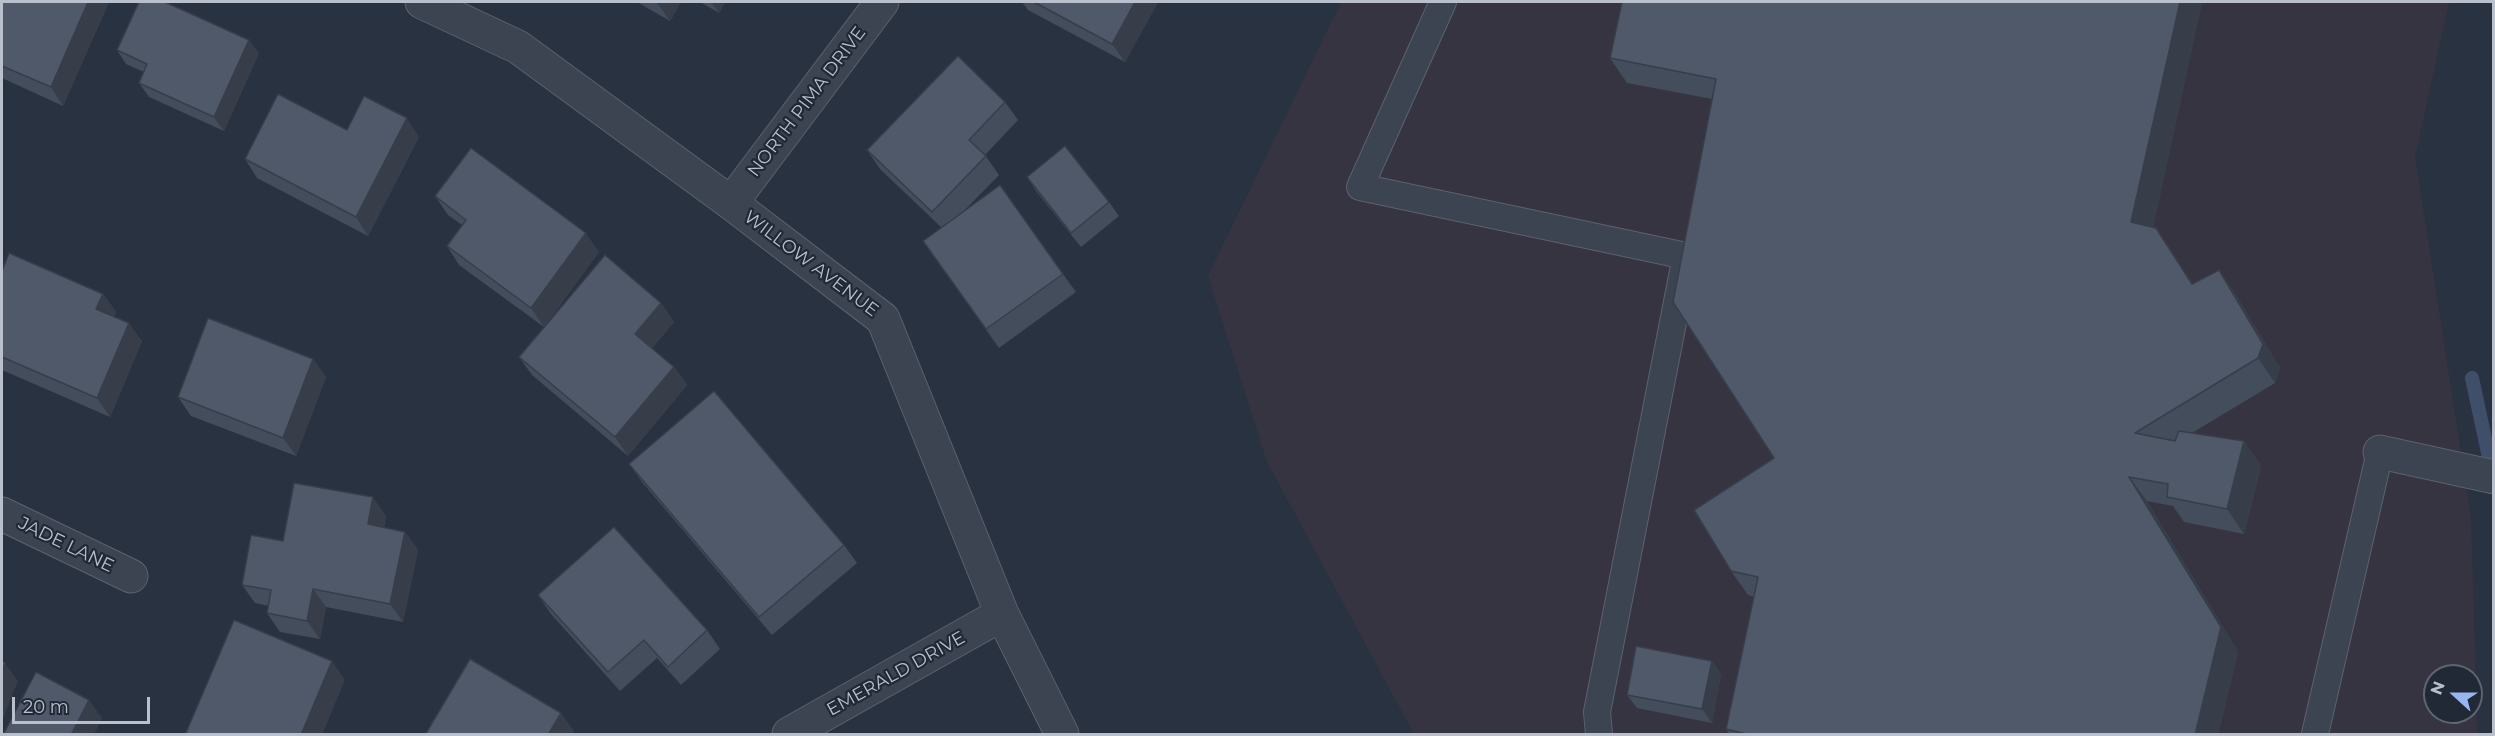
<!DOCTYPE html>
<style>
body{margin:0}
#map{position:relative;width:2495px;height:736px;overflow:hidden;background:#293241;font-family:Montserrat,sans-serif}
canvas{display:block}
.frame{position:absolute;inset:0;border:3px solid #bac0cb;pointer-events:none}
.north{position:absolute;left:2423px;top:664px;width:60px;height:60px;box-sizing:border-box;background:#212936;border:2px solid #5e6572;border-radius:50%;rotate:291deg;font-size:16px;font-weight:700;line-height:24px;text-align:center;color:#bac0cb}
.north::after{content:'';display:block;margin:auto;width:21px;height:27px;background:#98b7f1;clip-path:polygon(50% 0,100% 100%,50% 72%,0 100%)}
.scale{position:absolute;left:12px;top:697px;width:138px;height:27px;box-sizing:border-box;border:3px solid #bac0cb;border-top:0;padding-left:8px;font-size:18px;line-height:21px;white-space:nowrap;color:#bac0cb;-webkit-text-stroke:4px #212936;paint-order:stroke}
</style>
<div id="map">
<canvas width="2495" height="736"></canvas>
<div class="frame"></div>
<div class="north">N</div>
<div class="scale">20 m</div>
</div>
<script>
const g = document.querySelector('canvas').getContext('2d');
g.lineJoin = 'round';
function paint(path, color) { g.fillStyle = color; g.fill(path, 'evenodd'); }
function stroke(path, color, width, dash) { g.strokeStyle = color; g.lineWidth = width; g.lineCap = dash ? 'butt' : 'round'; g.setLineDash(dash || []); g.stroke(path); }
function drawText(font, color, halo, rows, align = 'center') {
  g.font = font + ' Montserrat,sans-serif'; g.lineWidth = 4.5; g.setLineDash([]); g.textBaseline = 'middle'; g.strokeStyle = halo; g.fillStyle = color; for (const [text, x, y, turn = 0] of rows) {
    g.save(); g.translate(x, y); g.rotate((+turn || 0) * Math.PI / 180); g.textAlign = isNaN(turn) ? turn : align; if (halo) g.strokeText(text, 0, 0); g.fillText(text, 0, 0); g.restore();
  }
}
paint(new Path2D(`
 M 1341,2 L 2449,2 L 2415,157 L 2471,517 L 2477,734 L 1414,734 L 1267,462 L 1208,276 ZM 2435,676 L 2471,676 L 2471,712 L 2435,712 Z`), '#373442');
stroke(new Path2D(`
 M 2472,378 L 2493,476`), '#404f69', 14);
const lane = new Path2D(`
 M 1443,2 L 1360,187 L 1686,256 L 1597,712 L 1599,734
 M 2315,734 L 2380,452`);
const street = new Path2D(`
 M 422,2 L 518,47 L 731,203 L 883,319 L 1002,614 L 1062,734
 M 731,203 L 882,2
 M 2380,452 L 2494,477
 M 2,514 L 131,576
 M 789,734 L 1002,614`);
stroke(lane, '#5b626e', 28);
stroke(street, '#5b626e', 35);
stroke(lane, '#3d4451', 26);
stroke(street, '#3d4451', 33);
paint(new Path2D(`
 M 2,2 L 109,2 L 63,106 L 2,78 Z
 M 637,2 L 681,2 L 670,21 Z
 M 700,2 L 725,2 L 719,13 Z
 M 1022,2 L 1158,2 L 1125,62 L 1028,10 Z
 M 1622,2 L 2202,2 L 2153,227 L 2156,228 L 2193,284 L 2219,270 L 2236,295 L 2280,368 L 2275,383 L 2192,433 L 2244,441 L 2261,466 L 2244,534 L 2184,522 L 2173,506 L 2147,501 L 2238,652 L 2218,735 L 1730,735 L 1726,729 L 1754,597 L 1748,595 L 1731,571 L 1774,458 L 1712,99 L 1627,83 L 1610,58 Z
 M 117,50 L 259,53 L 224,131 L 149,97 L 139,83 L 144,72 L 126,64 Z
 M 1005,102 L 1018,120 L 985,155 L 999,175 L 962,213 L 1063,274 L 1076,292 L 999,348 L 923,241 L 942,228 L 880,169 L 867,150 Z
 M 347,130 L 419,137 L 368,236 L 257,178 L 245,159 Z
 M 1027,177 L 1109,202 L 1119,216 L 1081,247 L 1036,191 Z
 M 435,196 L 599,252 L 544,327 L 459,265 L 447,246 L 462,225 L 448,215 Z
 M 2,271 L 103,294 L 116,312 L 114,316 L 142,341 L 110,417 L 2,370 Z
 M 661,303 L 674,322 L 652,348 L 674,367 L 687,385 L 628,456 L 532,375 L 519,357 Z
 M 313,359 L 326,377 L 296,456 L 191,416 L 178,397 Z
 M 629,464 L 844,545 L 857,563 L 772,635 L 642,482 Z
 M 386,516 L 384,528 L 405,532 L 418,550 L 403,622 L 326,607 L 320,639 L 280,632 L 267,613 L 269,606 L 255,603 L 242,585 L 283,541 Z
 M 538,595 L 707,630 L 720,649 L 681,685 L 657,658 L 620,691 L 551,614 Z
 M 1712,661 L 1721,674 L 1712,723 L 1637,708 L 1627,695 Z`), '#444d5b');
paint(new Path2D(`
 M 88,2 L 109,2 L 63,106 L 51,87 Z
 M 658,2 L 681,2 L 670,21 L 657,3 Z
 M 711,2 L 725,2 L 719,13 Z
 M 1135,2 L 1158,2 L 1125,62 L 1112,44 Z
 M 2180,2 L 2202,2 L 2149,247 L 2131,222 Z
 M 249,40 L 259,53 L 224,131 L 214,117 Z
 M 407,118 L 419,137 L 368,236 L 356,217 Z
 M 2156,228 L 2173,252 L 2209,309 L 2192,284 Z
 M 586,233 L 599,252 L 544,327 L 531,308 Z
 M 2219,270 L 2236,295 L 2280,368 L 2275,383 L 2258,358 Z
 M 103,294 L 116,312 L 109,327 L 96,309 Z
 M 661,303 L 674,322 L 648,352 L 635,334 Z
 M 129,323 L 142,341 L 110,417 L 97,398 Z
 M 313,359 L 326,377 L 296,456 L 283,438 Z
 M 674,367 L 687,385 L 628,456 L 615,437 Z
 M 2244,441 L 2261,466 L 2244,534 L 2227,509 Z
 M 2129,477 L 2147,501 L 2238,652 L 2218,735 L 2195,735 Z
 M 373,497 L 386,516 L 380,543 L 368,524 Z
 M 405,532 L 418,550 L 403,622 L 390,604 Z
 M 313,589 L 326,607 L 320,639 L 307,621 Z
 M 332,661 L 345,680 L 322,735 L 301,735 Z
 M 1712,661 L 1721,674 L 1712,723 L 1702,709 Z
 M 5,663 L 18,681 L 2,721 L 2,672 Z
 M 89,700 L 102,718 L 94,735 L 71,735 Z
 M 561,713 L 574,731 L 572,735 L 548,735 Z`), '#373e4a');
const building = new Path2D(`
 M 2,2 L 88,2 L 51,87 L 2,66 Z
 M 139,2 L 165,2 L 249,40 L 214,117 L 139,83 L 147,64 L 117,50 Z
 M 1034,2 L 1135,2 L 1112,44 Z
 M 1622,2 L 2180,2 L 2131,222 L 2156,228 L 2192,284 L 2219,270 L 2263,344 L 2258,358 L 2135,433 L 2175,441 L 2179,431 L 2244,441 L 2227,509 L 2167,497 L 2168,484 L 2129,477 L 2221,627 L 2195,735 L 1750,735 L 1726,729 L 1758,577 L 1731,571 L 1694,510 L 1774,458 L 1673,302 L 1716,79 L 1610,58 Z
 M 958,56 L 1005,102 L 969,140 L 986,156 L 932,212 L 867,150 Z
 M 278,94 L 347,130 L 364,96 L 407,118 L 356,217 L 245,159 Z
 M 1065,146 L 1109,202 L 1071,233 L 1027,177 Z
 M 471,148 L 586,233 L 531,308 L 447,246 L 466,220 L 435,196 Z
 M 1000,185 L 1063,274 L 986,329 L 923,241 Z
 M 9,253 L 103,294 L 96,309 L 129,323 L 97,398 L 2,357 L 2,271 Z
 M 605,255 L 661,303 L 635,334 L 674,367 L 615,437 L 519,357 Z
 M 208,318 L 313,359 L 283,438 L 178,397 Z
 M 714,391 L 844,545 L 759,617 L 629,464 Z
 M 294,483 L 373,497 L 368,524 L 405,532 L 390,604 L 313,589 L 307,621 L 267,613 L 271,590 L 242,585 L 251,535 L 283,541 Z
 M 614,527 L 707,630 L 668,667 L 644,640 L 608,672 L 538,595 Z
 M 234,620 L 332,661 L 301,735 L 185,735 Z
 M 1636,646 L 1712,661 L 1702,709 L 1627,695 Z
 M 470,659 L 561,713 L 548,735 L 425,735 Z
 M 2,661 L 5,663 L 2,672 Z
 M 36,672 L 89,700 L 71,735 L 3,735 Z`);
paint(building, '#4f596a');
stroke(building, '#373e4a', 1.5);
drawText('18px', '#bac0cb', '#212936', [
 ["NORTH PIMA DRIVE",807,102,-53],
 ["WILLOW AVENUE",811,264,37],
 ["JADE LANE",66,545,26],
 ["EMERALD DRIVE",896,674,-29]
]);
</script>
